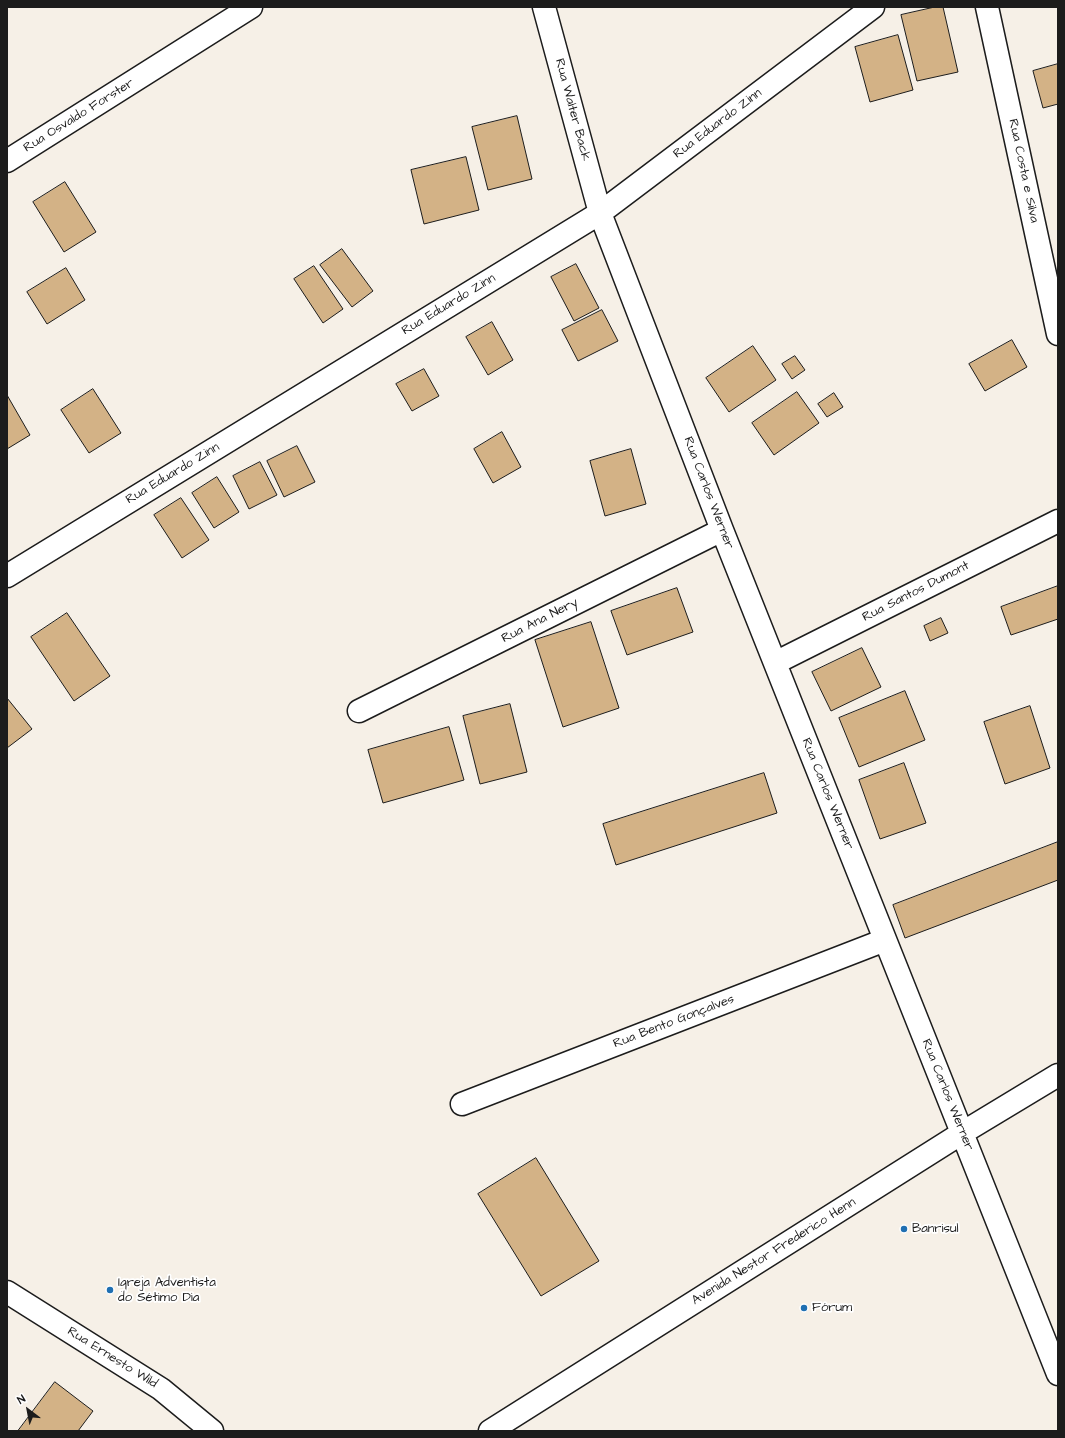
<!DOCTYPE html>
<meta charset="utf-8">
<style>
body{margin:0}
#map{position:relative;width:1065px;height:1438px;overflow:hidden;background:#f6f0e7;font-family:"Architects Daughter",sans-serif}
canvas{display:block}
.frame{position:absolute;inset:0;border:8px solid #1c1c1c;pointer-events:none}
.north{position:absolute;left:8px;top:1390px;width:40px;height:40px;-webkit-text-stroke:3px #fff;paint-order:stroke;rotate:328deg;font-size:11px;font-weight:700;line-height:16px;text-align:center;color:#1c1c1c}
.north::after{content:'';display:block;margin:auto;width:14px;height:18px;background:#1c1c1c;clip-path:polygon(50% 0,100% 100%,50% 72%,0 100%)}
</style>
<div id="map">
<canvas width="1065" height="1438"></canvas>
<div class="frame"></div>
<div class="north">N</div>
</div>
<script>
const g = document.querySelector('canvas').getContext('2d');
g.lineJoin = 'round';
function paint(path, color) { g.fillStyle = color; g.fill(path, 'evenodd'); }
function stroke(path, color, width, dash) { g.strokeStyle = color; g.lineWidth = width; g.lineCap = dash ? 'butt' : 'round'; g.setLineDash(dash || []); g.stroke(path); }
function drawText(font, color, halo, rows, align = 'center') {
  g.font = font + ' "Architects Daughter",sans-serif'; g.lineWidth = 3.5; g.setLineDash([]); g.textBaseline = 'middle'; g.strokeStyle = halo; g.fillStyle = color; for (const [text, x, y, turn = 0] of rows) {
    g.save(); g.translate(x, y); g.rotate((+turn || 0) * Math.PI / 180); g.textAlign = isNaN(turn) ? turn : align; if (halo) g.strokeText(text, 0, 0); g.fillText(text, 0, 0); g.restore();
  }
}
const building = new Path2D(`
 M 935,7 L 943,7 L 958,72 L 917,81 L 901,15 Z
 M 898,35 L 913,90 L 870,102 L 855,47 Z
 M 1058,64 L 1058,104 L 1043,108 L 1033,71 Z
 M 517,116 L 532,179 L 488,190 L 472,127 Z
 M 466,157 L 479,210 L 424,224 L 411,170 Z
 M 65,182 L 96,232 L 64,252 L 33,202 Z
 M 342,249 L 373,291 L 352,307 L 320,265 Z
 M 576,264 L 599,308 L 574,321 L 551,277 Z
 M 314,266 L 343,309 L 323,323 L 294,279 Z
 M 66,268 L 85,300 L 47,324 L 27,292 Z
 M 602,310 L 618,341 L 578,361 L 562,330 Z
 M 492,322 L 513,360 L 488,375 L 466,337 Z
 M 1012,340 L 1027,367 L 985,391 L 969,364 Z
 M 753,346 L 776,380 L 729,412 L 706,378 Z
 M 795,356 L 805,370 L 792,379 L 782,364 Z
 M 424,369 L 439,396 L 412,411 L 396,384 Z
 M 93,389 L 121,433 L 89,453 L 61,410 Z
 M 797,392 L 819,423 L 774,455 L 752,423 Z
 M 834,393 L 843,407 L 827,417 L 818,404 Z
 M 7,395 L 30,435 L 7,449 Z
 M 502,432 L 521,467 L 493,483 L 474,449 Z
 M 297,446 L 315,482 L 284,497 L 267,461 Z
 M 631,449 L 646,504 L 605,516 L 590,461 Z
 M 260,462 L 277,495 L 249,509 L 233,476 Z
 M 217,477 L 239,512 L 214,528 L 192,493 Z
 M 181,498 L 209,540 L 182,558 L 154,515 Z
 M 1058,586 L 1058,619 L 1011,635 L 1001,607 Z
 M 677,588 L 693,632 L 627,655 L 611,611 Z
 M 67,613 L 110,676 L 74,701 L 31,637 Z
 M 941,618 L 948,633 L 930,641 L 924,626 Z
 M 591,622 L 619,708 L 563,727 L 535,640 Z
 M 862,648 L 881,687 L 831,711 L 812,672 Z
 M 905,691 L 925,740 L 859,767 L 839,718 Z
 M 7,698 L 32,729 L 7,748 Z
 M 510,704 L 527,772 L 480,784 L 463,716 Z
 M 1030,706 L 1050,768 L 1005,784 L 984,722 Z
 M 449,727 L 464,780 L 383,803 L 368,750 Z
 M 904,763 L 926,823 L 880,839 L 859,780 Z
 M 764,773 L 777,813 L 616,865 L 603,824 Z
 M 1058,842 L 1058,880 L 905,938 L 893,905 Z
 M 536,1158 L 599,1261 L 541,1296 L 478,1194 Z
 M 55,1382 L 93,1411 L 78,1431 L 18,1431 Z`);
paint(building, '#d3b286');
stroke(building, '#1c1c1c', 1);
const minor = new Path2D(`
 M 544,7 L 600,213 L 722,530 L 1058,1374
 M 987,7 L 1058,334
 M 7,161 L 251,7
 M 7,576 L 600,213 L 873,7
 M 775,663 L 1058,521
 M 359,711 L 722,530
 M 462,1104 L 885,940
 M 490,1431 L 962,1133 L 1058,1075`);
const major = new Path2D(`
 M 7,1292 L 161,1389 L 212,1431`);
stroke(minor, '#1c1c1c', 25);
stroke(major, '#1c1c1c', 25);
stroke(minor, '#fff', 22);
stroke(major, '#fff', 22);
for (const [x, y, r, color] of [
 [904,1229,4,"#1f6fb2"],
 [110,1290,4,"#1f6fb2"],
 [804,1308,4,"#1f6fb2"]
]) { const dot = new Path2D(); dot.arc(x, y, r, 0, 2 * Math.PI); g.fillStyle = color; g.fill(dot); stroke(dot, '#fff', 1.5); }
drawText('13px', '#1c1c1c', '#fff', [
 ["Rua Walter Back",572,110,75],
 ["Rua Osvaldo Forster",79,116,-32],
 ["Rua Eduardo Zinn",718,124,-37],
 ["Rua Costa e Silva",1023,171,78],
 ["Rua Eduardo Zinn",449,305,-31],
 ["Rua Eduardo Zinn",173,474,-31],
 ["Rua Carlos Werner",708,493,69],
 ["Rua Santos Dumont",916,592,-27],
 ["Rua Ana Nery",540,621,-27],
 ["Rua Carlos Werner",827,794,68],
 ["Rua Bento Gonçalves",674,1022,-21],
 ["Rua Carlos Werner",947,1095,68],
 ["Avenida Nestor Frederico Henn",774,1252,-32],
 ["Rua Ernesto Wild",112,1358,32]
]);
drawText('13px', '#1c1c1c', '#fff', [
 ["Banrisul",912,1229],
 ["Igreja Adventista",118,1283],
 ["do Sétimo Dia",118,1298],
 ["Fórum",812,1308]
], 'left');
</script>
